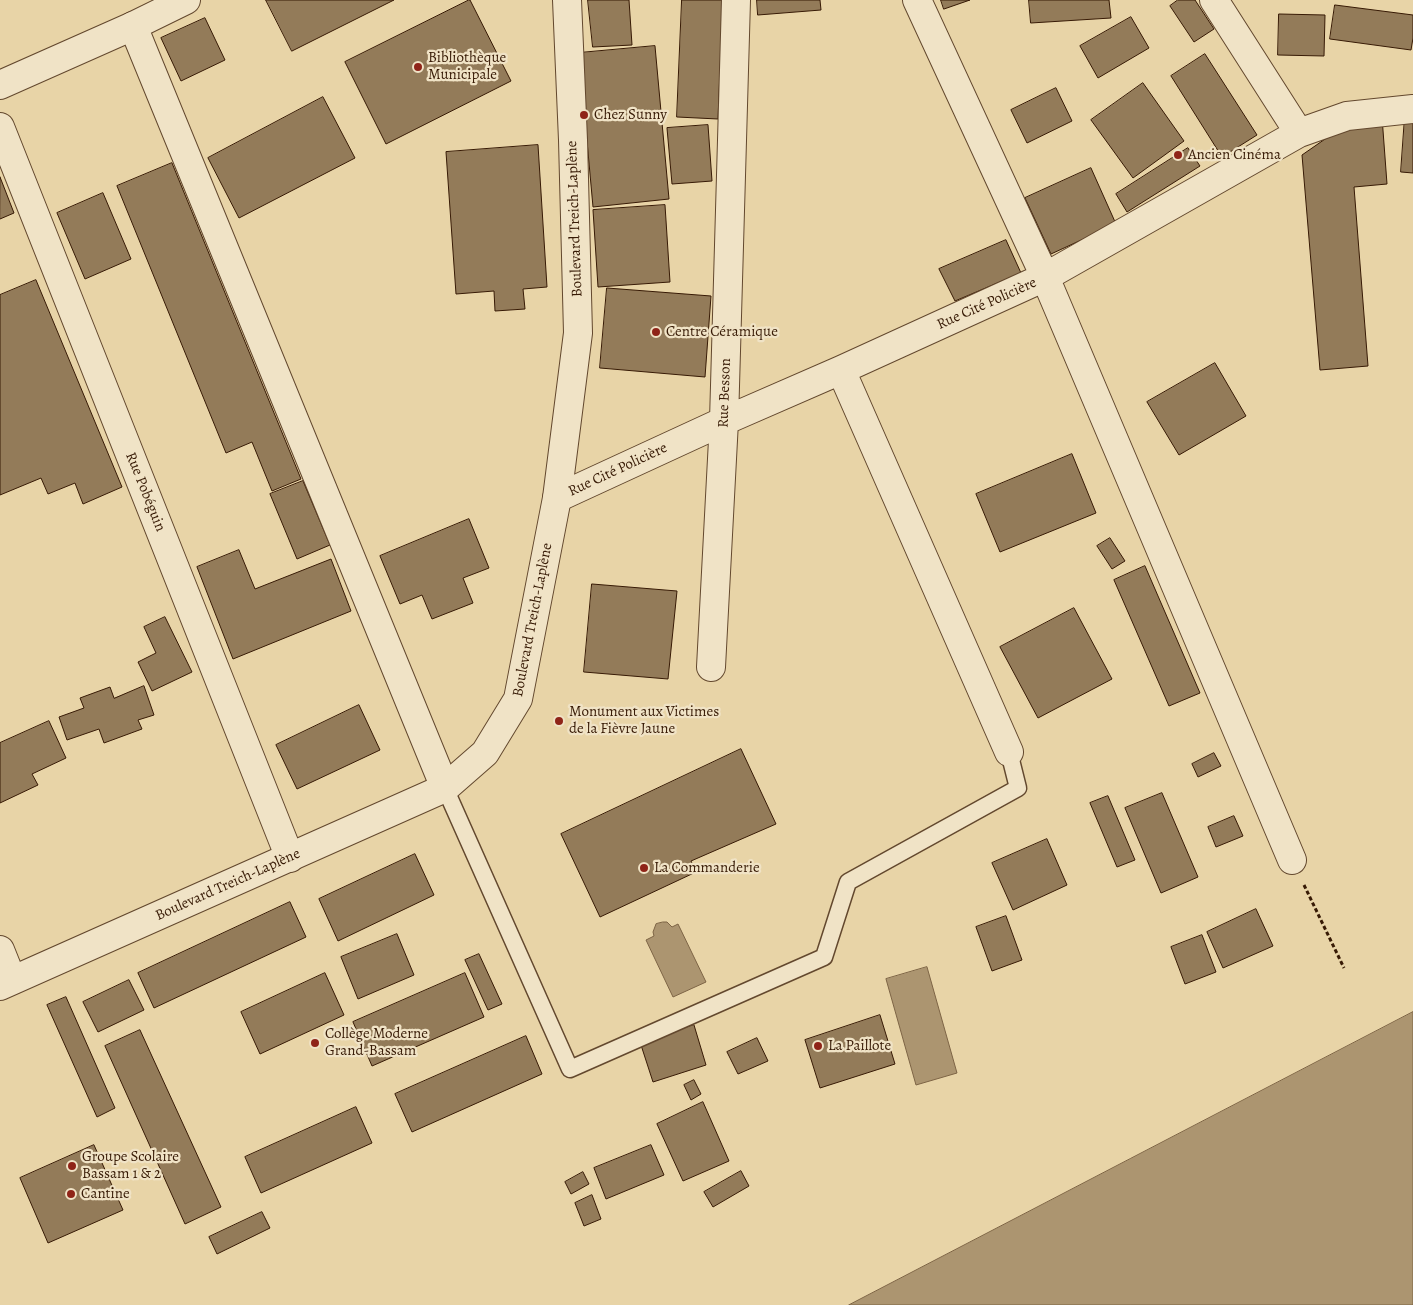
<!DOCTYPE html>
<meta charset="utf-8">
<style>
body{margin:0}
canvas{display:block;background:#e8d4a7}
</style>
<canvas width="1413" height="1305"></canvas>
<script>
const g = document.querySelector('canvas').getContext('2d');
g.lineJoin = 'round';
function paint(path, color) { g.fillStyle = color; g.fill(path, 'evenodd'); }
function stroke(path, color, width, dash) { g.strokeStyle = color; g.lineWidth = width; g.lineCap = dash ? 'butt' : 'round'; g.setLineDash(dash || []); g.stroke(path); }
function drawText(font, color, halo, rows, align = 'center') {
  g.font = font + ' Alegreya,serif'; g.lineWidth = 4.5; g.setLineDash([]); g.textBaseline = 'middle'; g.strokeStyle = halo; g.fillStyle = color; for (const [text, x, y, turn = 0] of rows) {
    g.save(); g.translate(x, y); g.rotate((+turn || 0) * Math.PI / 180); g.textAlign = isNaN(turn) ? turn : align; if (halo) g.strokeText(text, 0, 0); g.fillText(text, 0, 0); g.restore();
  }
}
const water = new Path2D(`
 M 663,922 L 667,922 L 672,927 L 678,924 L 706,982 L 673,997 L 646,940 L 654,936 L 653,932 L 656,924 Z
 M 927,967 L 957,1073 L 916,1085 L 886,979 Z
 M 1413,1012 L 1413,1305 L 849,1305 Z`);
paint(water, '#ac9570');
stroke(water, '#7d6445', 1);
const building = new Path2D(`
 M 266,0 L 394,0 L 292,51 Z
 M 469,0 L 470,0 L 511,81 L 386,144 L 345,62 Z
 M 588,0 L 629,0 L 632,45 L 593,47 Z
 M 682,0 L 723,0 L 718,119 L 677,117 Z
 M 757,0 L 820,0 L 821,10 L 758,15 Z
 M 941,0 L 970,0 L 944,9 Z
 M 1029,0 L 1109,0 L 1111,18 L 1031,23 Z
 M 1178,0 L 1195,0 L 1214,29 L 1194,42 L 1170,6 Z
 M 1335,5 L 1413,15 L 1413,38 L 1411,50 L 1330,39 Z
 M 1279,14 L 1325,15 L 1324,56 L 1278,55 Z
 M 1131,17 L 1149,48 L 1098,78 L 1080,46 Z
 M 205,18 L 225,60 L 181,81 L 161,38 Z
 M 655,46 L 669,199 L 593,207 L 579,53 Z
 M 1205,54 L 1257,135 L 1222,157 L 1171,76 Z
 M 1143,83 L 1184,141 L 1133,178 L 1091,120 Z
 M 1056,88 L 1072,121 L 1027,143 L 1011,110 Z
 M 323,97 L 355,158 L 239,218 L 208,158 Z
 M 1405,116 L 1413,116 L 1413,173 L 1401,172 Z
 M 1382,117 L 1387,184 L 1354,187 L 1368,366 L 1320,370 L 1302,155 L 1354,119 Z
 M 708,125 L 712,181 L 672,184 L 667,128 Z
 M 538,145 L 547,287 L 523,289 L 525,309 L 495,311 L 494,291 L 456,294 L 446,152 Z
 M 1188,148 L 1200,166 L 1127,212 L 1116,194 Z
 M 172,163 L 301,479 L 272,491 L 252,442 L 226,453 L 117,186 Z
 M 1091,168 L 1116,224 L 1051,254 L 1025,198 Z
 M 0,177 L 14,213 L 0,219 Z
 M 103,193 L 131,259 L 85,279 L 57,213 Z
 M 665,205 L 670,282 L 598,287 L 593,210 Z
 M 1006,240 L 1021,273 L 955,301 L 939,269 Z
 M 36,280 L 122,487 L 83,504 L 75,483 L 48,494 L 41,478 L 0,495 L 0,295 Z
 M 607,288 L 711,296 L 705,377 L 600,368 Z
 M 1215,363 L 1246,416 L 1179,455 L 1147,402 Z
 M 1072,454 L 1096,513 L 1000,552 L 976,494 Z
 M 303,481 L 330,545 L 297,559 L 270,494 Z
 M 469,519 L 489,568 L 463,578 L 473,603 L 432,619 L 422,595 L 400,604 L 380,556 Z
 M 1110,538 L 1125,561 L 1112,569 L 1097,546 Z
 M 239,550 L 255,589 L 331,559 L 351,611 L 233,659 L 197,567 Z
 M 1145,566 L 1200,693 L 1169,706 L 1114,580 Z
 M 592,584 L 677,591 L 668,679 L 584,672 Z
 M 1074,608 L 1112,679 L 1038,718 L 1000,647 Z
 M 165,617 L 192,672 L 152,691 L 138,662 L 156,653 L 144,627 Z
 M 144,686 L 154,715 L 138,720 L 142,729 L 104,743 L 99,729 L 67,740 L 59,717 L 84,708 L 80,698 L 110,687 L 114,698 Z
 M 359,705 L 380,750 L 297,789 L 276,745 Z
 M 49,721 L 66,758 L 32,774 L 38,785 L 0,803 L 0,743 Z
 M 741,749 L 776,824 L 691,861 L 696,872 L 600,917 L 561,834 Z
 M 1214,753 L 1221,766 L 1198,777 L 1192,764 Z
 M 1162,793 L 1198,877 L 1161,893 L 1125,808 Z
 M 1108,796 L 1135,860 L 1117,867 L 1090,803 Z
 M 1234,816 L 1243,836 L 1216,847 L 1208,827 Z
 M 1047,839 L 1067,885 L 1013,910 L 992,863 Z
 M 415,854 L 434,895 L 338,941 L 319,899 Z
 M 290,902 L 306,937 L 154,1008 L 138,973 Z
 M 1256,909 L 1273,946 L 1223,968 L 1207,932 Z
 M 1006,916 L 1022,960 L 992,971 L 976,927 Z
 M 397,934 L 414,975 L 358,999 L 341,957 Z
 M 1202,935 L 1216,972 L 1185,984 L 1171,947 Z
 M 479,954 L 502,1004 L 488,1010 L 465,960 Z
 M 325,973 L 344,1015 L 260,1054 L 241,1012 Z
 M 465,973 L 484,1017 L 372,1066 L 353,1022 Z
 M 129,980 L 144,1010 L 98,1032 L 83,1002 Z
 M 66,997 L 115,1108 L 97,1117 L 47,1005 Z
 M 880,1015 L 895,1064 L 820,1088 L 805,1040 Z
 M 694,1025 L 706,1065 L 653,1082 L 640,1042 Z
 M 140,1030 L 221,1207 L 185,1224 L 105,1046 Z
 M 526,1036 L 542,1074 L 412,1132 L 395,1094 Z
 M 757,1038 L 768,1061 L 738,1074 L 727,1052 Z
 M 694,1080 L 701,1094 L 691,1100 L 684,1085 Z
 M 703,1102 L 729,1161 L 683,1181 L 657,1124 Z
 M 356,1107 L 372,1143 L 261,1193 L 245,1157 Z
 M 94,1145 L 123,1210 L 48,1243 L 20,1178 Z
 M 651,1145 L 664,1175 L 606,1199 L 594,1168 Z
 M 741,1171 L 749,1186 L 713,1207 L 704,1192 Z
 M 583,1172 L 589,1184 L 571,1194 L 565,1182 Z
 M 592,1195 L 601,1219 L 584,1226 L 575,1203 Z
 M 262,1212 L 270,1228 L 217,1254 L 209,1237 Z`);
paint(building, '#937b59');
stroke(building, '#371a05', 1);
const service = new Path2D(`
 M 445,788 L 570,1069 L 824,957 L 848,882 L 1018,788 L 1009,752`);
const minor = new Path2D(`
 M 917,0 L 1045,277 L 1292,860
 M 1214,0 L 1299,133
 M 133,26 L 445,788
 M 0,127 L 290,858
 M 841,370 L 1009,752
 M 557,498 L 724,421 L 841,370 L 1045,277 L 1299,133 L 1347,116 L 1413,109
 M 711,667 L 724,421 L 736,0
 M 0,950 L 12,980`);
const tertiary = new Path2D(`
 M 0,85 L 133,26 L 186,0
 M 0,986 L 445,788 L 485,753 L 518,699 L 557,498 L 578,333 L 573,140 L 567,0`);
stroke(service, '#63482e', 19);
stroke(minor, '#63482e', 30);
stroke(tertiary, '#63482e', 30);
stroke(new Path2D(`
 M 1304,885 L 1344,968`), '#371a05', 3, [4, 2.5]);
stroke(service, '#f0e3c6', 16);
stroke(minor, '#f0e3c6', 28);
stroke(tertiary, '#f0e3c6', 28);
for (const [x, y, r, color] of [
 [418,67,5,"#8f2418"],
 [584,115,5,"#8f2418"],
 [1178,155,5,"#8f2418"],
 [656,332,5,"#8f2418"],
 [559,721,5,"#8f2418"],
 [644,868,5,"#8f2418"],
 [315,1043,5,"#8f2418"],
 [818,1046,5,"#8f2418"],
 [72,1166,5,"#8f2418"],
 [71,1194,5,"#8f2418"]
]) { const dot = new Path2D(); dot.arc(x, y, r, 0, 2 * Math.PI); g.fillStyle = color; g.fill(dot); stroke(dot, '#f0e3c6', 2); }
drawText('15px', '#371a05', '#f0e3c6', [
 ["Bibliothèque",428,58],
 ["Municipale",428,75],
 ["Chez Sunny",594,115],
 ["Ancien Cinéma",1188,155],
 ["Centre Céramique",666,332],
 ["Monument aux Victimes",569,712],
 ["de la Fièvre Jaune",569,729],
 ["La Commanderie",654,868],
 ["Collège Moderne",325,1034],
 ["Grand-Bassam",325,1051],
 ["La Paillote",828,1046],
 ["Groupe Scolaire",82,1157],
 ["Bassam 1 & 2",82,1174],
 ["Cantine",81,1194]
], 'left');
drawText('15px', '#371a05', '#f0e3c6', [
 ["Boulevard Treich-Laplène",575,219,-92],
 ["Rue Cité Policière",987,304,-24],
 ["Rue Besson",725,393,-88],
 ["Rue Cité Policière",618,470,-25],
 ["Rue Pobéguin",145,492,68],
 ["Boulevard Treich-Laplène",533,620,-79],
 ["Boulevard Treich-Laplène",228,885,-24]
]);
</script>
